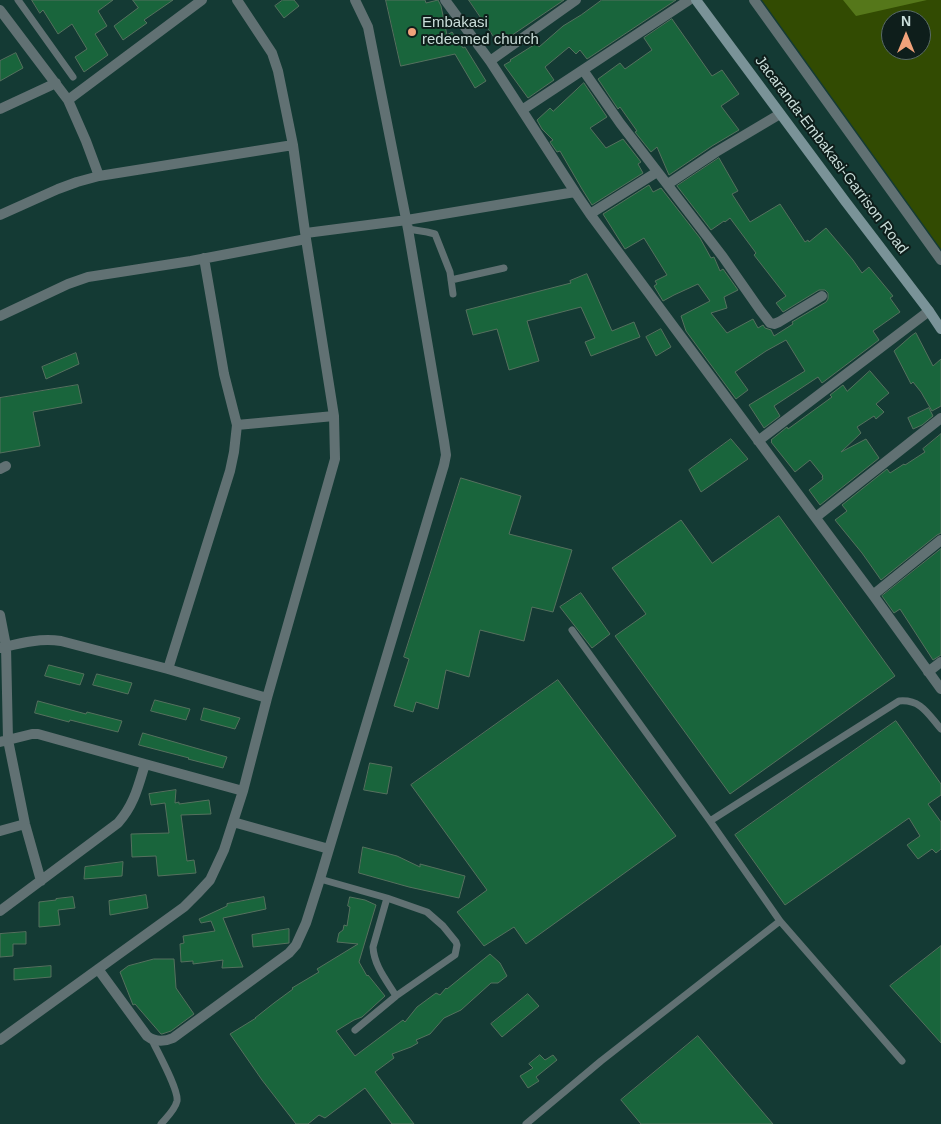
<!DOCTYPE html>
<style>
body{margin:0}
#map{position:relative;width:941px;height:1124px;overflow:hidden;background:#143a34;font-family:Helvetica,sans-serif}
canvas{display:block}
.north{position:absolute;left:881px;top:10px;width:50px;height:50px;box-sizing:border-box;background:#0e1e1b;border:1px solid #596b67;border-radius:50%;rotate:0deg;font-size:14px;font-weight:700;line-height:20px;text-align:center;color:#cadeda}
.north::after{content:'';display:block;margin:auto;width:18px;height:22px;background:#f0a27a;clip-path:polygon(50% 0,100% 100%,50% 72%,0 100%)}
</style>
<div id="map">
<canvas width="941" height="1124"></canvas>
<div class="north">N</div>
</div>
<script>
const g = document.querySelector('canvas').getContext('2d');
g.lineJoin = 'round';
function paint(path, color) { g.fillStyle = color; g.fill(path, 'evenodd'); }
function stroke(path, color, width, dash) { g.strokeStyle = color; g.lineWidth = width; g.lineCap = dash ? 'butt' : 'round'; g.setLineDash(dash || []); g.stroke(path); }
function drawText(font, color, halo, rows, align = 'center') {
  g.font = font + ' Helvetica,sans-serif'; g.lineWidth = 4; g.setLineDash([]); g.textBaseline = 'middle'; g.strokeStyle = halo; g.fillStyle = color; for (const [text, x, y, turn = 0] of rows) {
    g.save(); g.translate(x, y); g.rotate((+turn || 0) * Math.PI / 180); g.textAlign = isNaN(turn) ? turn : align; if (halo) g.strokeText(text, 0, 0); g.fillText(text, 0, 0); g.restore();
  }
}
paint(new Path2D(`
 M 762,0 L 941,0 L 941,249 ZM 891,20 L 921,20 L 921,50 L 891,50 Z`), '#324b02');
paint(new Path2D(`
 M 843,0 L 927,0 L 856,16 Z`), '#55771a');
const building = new Path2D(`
 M 32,0 L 113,0 L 98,11 L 107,26 L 95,34 L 108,55 L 84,72 L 75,57 L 87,49 L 72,24 L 58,34 L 43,10 L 40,13 Z
 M 133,0 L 173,0 L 144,20 L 147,23 L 123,40 L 114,26 L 138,8 Z
 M 283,0 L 294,0 L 299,6 L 284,18 L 275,6 Z
 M 386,0 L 425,0 L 426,3 L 438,0 L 441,6 L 447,35 L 452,32 L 463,48 L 465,47 L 486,81 L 475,88 L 455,54 L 401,66 Z
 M 469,0 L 564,0 L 499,44 Z
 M 602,0 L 676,0 L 587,59 L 580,50 L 576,54 L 569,47 L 545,67 L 554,80 L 528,98 L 504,65 L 511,61 L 510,60 L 537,43 L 539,47 L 563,26 L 581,15 Z
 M 672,19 L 712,76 L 722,70 L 739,94 L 721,106 L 739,130 L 712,146 L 669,175 L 657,147 L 651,152 L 635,132 L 637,131 L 620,107 L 618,109 L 598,79 L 620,63 L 625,69 L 652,50 L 644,38 Z
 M 16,53 L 23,68 L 0,81 L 0,61 Z
 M 584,83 L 607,117 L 590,128 L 606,148 L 623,139 L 641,162 L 638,164 L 643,173 L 592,205 L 582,189 L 560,151 L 557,152 L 550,142 L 553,140 L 542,129 L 537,120 L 550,108 L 553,111 Z
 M 719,158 L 738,191 L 732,194 L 750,222 L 780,204 L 805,242 L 808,240 L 809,242 L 826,228 L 853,260 L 862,273 L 869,267 L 893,296 L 890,298 L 900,312 L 873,331 L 879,340 L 822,383 L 818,377 L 774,406 L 780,416 L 764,428 L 749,405 L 805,371 L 786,340 L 766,351 L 735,372 L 748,390 L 736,399 L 686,331 L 681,316 L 710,301 L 698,284 L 674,295 L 663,301 L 654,286 L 657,284 L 655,281 L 667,275 L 644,238 L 625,249 L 603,214 L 649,185 L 653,192 L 661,188 L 700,238 L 711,258 L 714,257 L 720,271 L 723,269 L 738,290 L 724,297 L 727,308 L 711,313 L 727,333 L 753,319 L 758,328 L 763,325 L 765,328 L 771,330 L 774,336 L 793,324 L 792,322 L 826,302 L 828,299 L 828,293 L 825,290 L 819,290 L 783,312 L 776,303 L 786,296 L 754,255 L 756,253 L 730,218 L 725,222 L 724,221 L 711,230 L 677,186 Z
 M 587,274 L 612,331 L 634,322 L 640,337 L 591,356 L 585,342 L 595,338 L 581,307 L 527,321 L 539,361 L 509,370 L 497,329 L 473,335 L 466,310 L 571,283 L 570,281 Z
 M 661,329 L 671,347 L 656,356 L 646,337 Z
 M 916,333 L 933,366 L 941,359 L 941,406 L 932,411 L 921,392 L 913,382 L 911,384 L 894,351 L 911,336 Z
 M 76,353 L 79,364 L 46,379 L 42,367 Z
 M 870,371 L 889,393 L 876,404 L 884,412 L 876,419 L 874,416 L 857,427 L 861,433 L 841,452 L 866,439 L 879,458 L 820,505 L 809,490 L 823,479 L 822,477 L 823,476 L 810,460 L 795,472 L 771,442 L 772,441 L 771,440 L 787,427 L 788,429 L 832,397 L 830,395 L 843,385 L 847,391 Z
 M 78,385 L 82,403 L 33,412 L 40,446 L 0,453 L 0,398 Z
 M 929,408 L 933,416 L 922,425 L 913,429 L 908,418 Z
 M 941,434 L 941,533 L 937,535 L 881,580 L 862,553 L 835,520 L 847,511 L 842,505 L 887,469 L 890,473 L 904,464 L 905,465 L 925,452 L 923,449 Z
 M 731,439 L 748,459 L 701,492 L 689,470 Z
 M 461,478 L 521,496 L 509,534 L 572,550 L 553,612 L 532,607 L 524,641 L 480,630 L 469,677 L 446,670 L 438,709 L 416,702 L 413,712 L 394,706 L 409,659 L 404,657 Z
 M 779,516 L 895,676 L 730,794 L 615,636 L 646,614 L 612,568 L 681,520 L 712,563 Z
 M 941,549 L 941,655 L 933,660 L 900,609 L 894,613 L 882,596 Z
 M 581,593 L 610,634 L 592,648 L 560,607 Z
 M 49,665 L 84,674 L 80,685 L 45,676 Z
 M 97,674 L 132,683 L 128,694 L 93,685 Z
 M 558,680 L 676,836 L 526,944 L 514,927 L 484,946 L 457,912 L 487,890 L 411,785 Z
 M 155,700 L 190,709 L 186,720 L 151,711 Z
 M 38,701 L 86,714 L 87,712 L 122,721 L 118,732 L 70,720 L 69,722 L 35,713 Z
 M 204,708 L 240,718 L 235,729 L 201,720 Z
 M 896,721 L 941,784 L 941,795 L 928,804 L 941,822 L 941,849 L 936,853 L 932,849 L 918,859 L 907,845 L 920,836 L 909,818 L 785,905 L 735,835 Z
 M 143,733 L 227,757 L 223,768 L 188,759 L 189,758 L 139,745 Z
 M 370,763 L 392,767 L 387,794 L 364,790 Z
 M 176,790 L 175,803 L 179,802 L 179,804 L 209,800 L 211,814 L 181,815 L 187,861 L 194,860 L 196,873 L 158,876 L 156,856 L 132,857 L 131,834 L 169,833 L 165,803 L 151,805 L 149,794 Z
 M 363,847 L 397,856 L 420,867 L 420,864 L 465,876 L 459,898 L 409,887 L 359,873 Z
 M 123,862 L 122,876 L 84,879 L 85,867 Z
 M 146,895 L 148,908 L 110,915 L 109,901 Z
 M 73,897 L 75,908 L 58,910 L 60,925 L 39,927 L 39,902 L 56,900 L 56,899 Z
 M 264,897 L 266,909 L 223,918 L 243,967 L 222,968 L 223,960 L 193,964 L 193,961 L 181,962 L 180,944 L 184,943 L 183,936 L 215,931 L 211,921 L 201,923 L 199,919 L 227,906 L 227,904 Z
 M 350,897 L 365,900 L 376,905 L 359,962 L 367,976 L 368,975 L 385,996 L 362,1017 L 354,1020 L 336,1031 L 355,1056 L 403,1020 L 405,1022 L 417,1007 L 436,993 L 440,995 L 446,988 L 447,989 L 490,954 L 500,963 L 507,976 L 498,983 L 491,983 L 461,1010 L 444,1018 L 430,1034 L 416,1040 L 418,1043 L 411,1047 L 392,1054 L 394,1058 L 375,1072 L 414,1124 L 392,1124 L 365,1088 L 325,1118 L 319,1115 L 308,1124 L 296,1124 L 262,1080 L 230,1034 L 256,1018 L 255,1018 L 274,1003 L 293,989 L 292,988 L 319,972 L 317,969 L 358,944 L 337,942 L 339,933 L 343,930 L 344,925 L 347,926 L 350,907 L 348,906 Z
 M 289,929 L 289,943 L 253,947 L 252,935 Z
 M 26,932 L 26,944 L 13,944 L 13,956 L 0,957 L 0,934 Z
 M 941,946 L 941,1043 L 890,986 Z
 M 154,959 L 174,959 L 176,988 L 194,1014 L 171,1031 L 162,1034 L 161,1034 L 135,1004 L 133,1005 L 120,972 L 128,966 Z
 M 51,966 L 51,977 L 14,980 L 14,969 Z
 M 528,994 L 539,1006 L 502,1037 L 491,1024 Z
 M 698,1036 L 773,1124 L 641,1124 L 621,1100 Z
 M 540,1055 L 545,1060 L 553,1055 L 557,1060 L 536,1077 L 539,1081 L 528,1088 L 520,1076 L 533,1068 L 529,1064 Z`);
paint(building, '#19653c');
stroke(building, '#55715e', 1);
stroke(new Path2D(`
 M 18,0 L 73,77
 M 408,229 L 427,232 L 435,234 L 450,272 L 453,294
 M 451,280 L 504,268
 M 572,630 L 710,821 L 780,921 L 902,1061
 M 710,821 L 899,701 C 921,699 928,714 941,729
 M 320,879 L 387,898 L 427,912 L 443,926 L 456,942 L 457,945 L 455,955 L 396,996 L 355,1030
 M 387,898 L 373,947 C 374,966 387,981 396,996
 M 152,1040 C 157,1051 179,1090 177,1101 C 175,1110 166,1118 161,1124
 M 526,1124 L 601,1061 L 780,921`), '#617173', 7);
stroke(new Path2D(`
 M 445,0 L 490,61 L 575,192 L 590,214 L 873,595 L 941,689
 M 754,0 L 941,260
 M 0,10 L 68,100 L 86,141 L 99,176
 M 490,61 L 576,0
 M 583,70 L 620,123 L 723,257 L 760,310 L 770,323 L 774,324 L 779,322 L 822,296
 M 68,100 L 202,0
 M 0,109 L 56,83
 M 522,110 L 689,0
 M 668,184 L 716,152 L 780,114
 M 590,214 L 657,172
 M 0,215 L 58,189 L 77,182 L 99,176 L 293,145
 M 306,233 L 407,220 L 575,192
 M 0,316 L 68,284 L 88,277 L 191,261 L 306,239
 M 237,425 L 334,416
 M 758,441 L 929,311
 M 0,469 L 6,466
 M 816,517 L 941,418
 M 873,595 L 941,540
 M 0,615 L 6,646 L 8,740 L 25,824 L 41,881
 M 0,648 C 21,643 39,638 61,641 L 168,669 L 267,698
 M 168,669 L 230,471 L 234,452 L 237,425 L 224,374 L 204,258
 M 928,672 L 941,662
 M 0,742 L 32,734 L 38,734 L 145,764 L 243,791
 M 233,822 L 329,849
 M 0,831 L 25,824
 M 0,911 L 118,823 C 134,805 138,787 145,764
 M 98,969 L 147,1036 C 155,1042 164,1042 173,1038 L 289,953 L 296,945 L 306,923 L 320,879 L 444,465 L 446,455 L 444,441 L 408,229 L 368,27 L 355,0
 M 0,1040 L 184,907 L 197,894 L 210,880 L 224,850 L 243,791 L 267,698 L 335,459 L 334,416 L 306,239 L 293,145 L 278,71 L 272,53 L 237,0`), '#617173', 10);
stroke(new Path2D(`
 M 696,0 L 845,201 L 929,311 L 941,329`), '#7a9398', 10);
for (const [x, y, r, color] of [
 [412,32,5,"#f0a27a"]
]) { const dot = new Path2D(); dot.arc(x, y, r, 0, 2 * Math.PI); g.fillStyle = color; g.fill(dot); stroke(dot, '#0e1e1b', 2); }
drawText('15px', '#cadeda', '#0e1e1b', [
 ["Embakasi",422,23],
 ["redeemed church",422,40]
], 'left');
drawText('15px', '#cadeda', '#0e1e1b', [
 ["Jacaranda-Embakasi-Garrison Road",831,155,53]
]);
</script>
